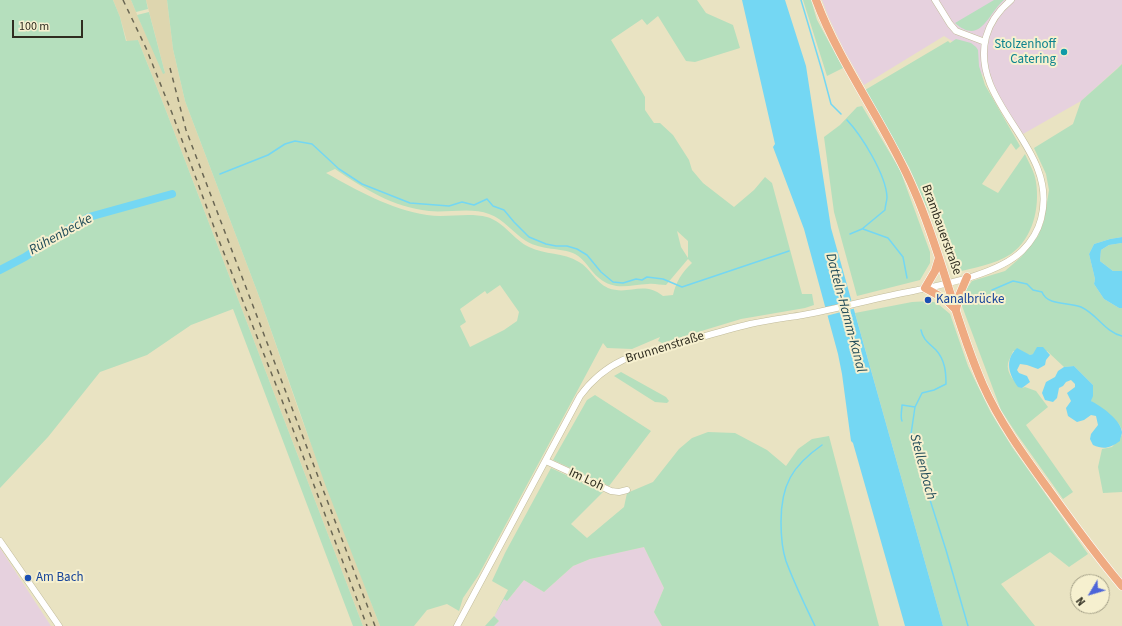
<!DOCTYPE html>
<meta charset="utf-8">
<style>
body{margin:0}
#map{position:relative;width:1122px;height:626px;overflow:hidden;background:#e9e3c2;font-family:"Source Sans 3",sans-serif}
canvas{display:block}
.north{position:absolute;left:1070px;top:574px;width:40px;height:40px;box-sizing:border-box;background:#f6f0cf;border:1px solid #a6a289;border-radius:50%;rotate:232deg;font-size:11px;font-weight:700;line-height:16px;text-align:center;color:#2f2d20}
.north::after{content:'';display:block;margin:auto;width:14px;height:18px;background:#4d65d9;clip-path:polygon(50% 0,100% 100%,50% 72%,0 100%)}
.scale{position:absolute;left:12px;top:20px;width:71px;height:18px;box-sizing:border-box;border:2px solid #2f2d20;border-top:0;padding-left:5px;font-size:12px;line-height:14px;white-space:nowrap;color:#2f2d20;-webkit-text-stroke:3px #f6f0cf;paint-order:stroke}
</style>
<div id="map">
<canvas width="1122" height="626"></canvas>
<div class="north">N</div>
<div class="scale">100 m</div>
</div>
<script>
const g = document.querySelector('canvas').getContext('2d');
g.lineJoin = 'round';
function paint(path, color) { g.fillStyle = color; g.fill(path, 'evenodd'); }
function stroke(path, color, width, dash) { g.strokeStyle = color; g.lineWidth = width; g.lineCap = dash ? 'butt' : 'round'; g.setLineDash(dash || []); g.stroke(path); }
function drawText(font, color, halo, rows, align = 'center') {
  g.font = font + ' "Source Sans 3",sans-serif'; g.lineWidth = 4; g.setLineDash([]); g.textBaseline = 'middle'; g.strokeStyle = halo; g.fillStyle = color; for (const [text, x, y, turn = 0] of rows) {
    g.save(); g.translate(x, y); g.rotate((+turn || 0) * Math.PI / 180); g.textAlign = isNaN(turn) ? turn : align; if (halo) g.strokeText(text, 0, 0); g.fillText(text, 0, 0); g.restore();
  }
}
paint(new Path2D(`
 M 822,0 L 1122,0 L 1122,64 L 1081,101 L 1023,134 L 965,49 L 944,36 L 864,85 L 844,50 L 828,16 Z
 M 644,547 L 664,588 L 654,612 L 662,626 L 494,626 L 499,621 L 494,617 L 504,598 L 507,601 L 524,580 L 544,592 L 573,566 L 590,559 Z
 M 0,548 L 51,626 L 0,626 Z`), '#e6d1de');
paint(new Path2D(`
 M 113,0 L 131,0 L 142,26 L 165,73 L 146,0 L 167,0 L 173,49 L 185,101 L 260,299 L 301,417 L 380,626 L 363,626 L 165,108 L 138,40 L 127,42 L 120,17 Z`), '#ded6af');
paint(new Path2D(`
 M 0,0 L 113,0 L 120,17 L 126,41 L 138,40 L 165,108 L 363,626 L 353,626 L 233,309 L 191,325 L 147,355 L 100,372 L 48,437 L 0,488 Z
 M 131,0 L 146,0 L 148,9 L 136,12 Z
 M 167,0 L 697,0 L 706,13 L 733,25 L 740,48 L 695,62 L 686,61 L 658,16 L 647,25 L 642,19 L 611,40 L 645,97 L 645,110 L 654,123 L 660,123 L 673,135 L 689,160 L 692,170 L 703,183 L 734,207 L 754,190 L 765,177 L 772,183 L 802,294 L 812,294 L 814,305 L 805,308 L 741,319 L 662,343 L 658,341 L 660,337 L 632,349 L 607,348 L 603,343 L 499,537 L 478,576 L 463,598 L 459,611 L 447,604 L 427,610 L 414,626 L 380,626 L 325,484 L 260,299 L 185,101 L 173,49 ZM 335,169 C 365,189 392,207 429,211 C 447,213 472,207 489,214 C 504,219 513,233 526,241 C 543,251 560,247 575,254 C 585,259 590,271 599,278 C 614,291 630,285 648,284 C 654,283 660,285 666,285 L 688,259 L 692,263 C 682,272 676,282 673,295 L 663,296 C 643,280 629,296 608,288 C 595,282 590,268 579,262 C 563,252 545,255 529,247 C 514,240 504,222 487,217 C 468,212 447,218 427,215 C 390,209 358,191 326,173 ZM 677,231 L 688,241 L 688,258 L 681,247 ZM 500,285 L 519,312 L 517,321 L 504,330 L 470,347 L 460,326 L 466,322 L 460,309 L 485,291 L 487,294 Z
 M 803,0 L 811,0 L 817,20 L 843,68 L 827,76 Z
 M 994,0 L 1004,0 C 988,13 981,46 955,23 Z
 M 149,12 L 165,73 L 163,74 L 137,15 Z
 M 956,39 L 971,43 L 976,47 L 978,50 L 979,66 L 985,85 L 1020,146 L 1016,150 L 1011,143 L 982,184 L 998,193 L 1025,154 C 1029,163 1035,173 1036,182 C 1040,208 1033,238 1011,254 C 994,265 972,268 953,273 L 933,221 L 909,167 L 865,90 L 948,41 L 950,43 Z
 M 1122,64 L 1122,237 L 1110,239 L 1094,244 L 1089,254 L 1095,279 L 1094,284 L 1104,299 L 1119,308 L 1122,308 L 1122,430 L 1119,424 L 1091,401 L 1093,385 L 1074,366 L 1064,367 L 1047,351 L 1030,355 L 1013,351 C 1012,355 1009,359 1008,363 C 1006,373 1015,383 1022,388 L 1025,387 L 1036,391 L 1048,407 L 1026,425 L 1073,492 L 1063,499 L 1016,433 L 1001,410 L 962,306 L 965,291 L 972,281 L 1005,271 L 1021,257 L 1038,236 L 1044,221 L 1049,190 L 1046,174 L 1034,148 L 1073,124 L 1081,101 L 1117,69 Z
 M 862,106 L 900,170 L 930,252 L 930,263 L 920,280 L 857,296 L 834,212 L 824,137 L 840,125 L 857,107 Z
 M 1122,243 L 1122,271 L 1113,271 L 1100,261 L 1101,250 L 1109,245 Z
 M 930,301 L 937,303 L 950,314 L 968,366 L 991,413 L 1012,447 L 1088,554 L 1069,567 L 1050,552 L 1001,584 L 1035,626 L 943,626 L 855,313 L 912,302 Z
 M 621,372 L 666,397 L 669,401 L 667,403 L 655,402 L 614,376 Z
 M 595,395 L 651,431 L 609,486 L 553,460 L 587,400 Z
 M 708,432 L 735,433 L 767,450 L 786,466 L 798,449 L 812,439 L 829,436 L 879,626 L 662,626 L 654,612 L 664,588 L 644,547 L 590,559 L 573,566 L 544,592 L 524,580 L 507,601 L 504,599 L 494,616 L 499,621 L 494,626 L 485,626 L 494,616 L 508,590 L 492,581 L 505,553 L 551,468 L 603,492 L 571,524 L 587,538 L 624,507 L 627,493 L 653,482 L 679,449 L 692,438 Z
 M 1122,435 L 1122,492 L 1103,493 L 1098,467 L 1102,449 L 1112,447 Z`), '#b5dfbd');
paint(new Path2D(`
 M 742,0 L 785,0 L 806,66 L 831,228 L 943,626 L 905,626 L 853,443 L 851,441 L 842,374 L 838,354 L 804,229 L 773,147 L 775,144 Z
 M 1122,237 L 1122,243 L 1109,245 L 1101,250 L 1100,261 L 1113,271 L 1122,271 L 1122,308 L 1119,308 L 1104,299 L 1094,284 L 1095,279 L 1089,254 L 1094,244 L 1110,239 Z
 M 1037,347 L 1043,347 L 1050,355 L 1046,360 L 1045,365 L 1038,369 L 1027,365 L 1020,364 L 1017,370 L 1019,373 L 1027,376 L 1030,382 L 1022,388 L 1018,387 C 1009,375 1004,360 1017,348 L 1030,355 L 1033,354 Z
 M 1074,366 L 1093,385 L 1093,396 L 1091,401 C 1101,406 1121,420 1122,432 C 1122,436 1120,437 1120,441 C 1110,448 1104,450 1093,445 L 1090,439 L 1091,434 L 1098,425 L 1096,416 L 1091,415 L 1084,420 L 1077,422 L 1068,416 L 1066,408 L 1071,401 L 1067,393 L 1075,387 L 1075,384 L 1071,380 L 1066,382 L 1063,386 L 1059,388 L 1057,398 L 1053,402 L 1045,400 L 1042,393 L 1046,382 L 1055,377 L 1058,371 L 1064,367 Z`), '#74d7f3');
paint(new Path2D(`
 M 853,300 L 856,308 L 826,316 L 824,308 Z`), '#e9e3c2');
stroke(new Path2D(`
 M 801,0 L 823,74 L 831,104 L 841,114
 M 847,120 C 862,136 886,175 887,197 C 887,201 885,206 885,210 L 862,229 L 850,234
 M 220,174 L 268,155 L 285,144 L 295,141 L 312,144 L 339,169 L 362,184 L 410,203 L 449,206 L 462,202 L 474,205 L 487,199 L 493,206 L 504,210 L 514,222 L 529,237 L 546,244 L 556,246 L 567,246 L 577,249 L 587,255 L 601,272 L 613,282 L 623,283 L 636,279 L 642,280 L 647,277 L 663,279 L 682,287 L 789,251
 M 863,229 L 888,238 L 903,257 L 907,278
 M 992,290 L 1013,281 L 1027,284 L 1033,290 L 1042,292 C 1047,306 1070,302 1081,307 C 1097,314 1105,332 1122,336
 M 921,330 C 923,340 929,343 936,350 C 945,360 946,372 946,384 L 934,390 L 922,393 L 915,407 L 911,434 L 923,478 L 946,550 L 968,626
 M 902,421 C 900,416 902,411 902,405 L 915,407
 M 815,626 C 805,605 794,583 786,561 C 782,549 781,535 781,522 C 781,485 792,466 822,445`), '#74d7f3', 1.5);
stroke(new Path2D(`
 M 0,270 L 25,257 L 55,237 L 89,217 L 172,194`), '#74d7f3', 8);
const minor = new Path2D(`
 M 935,0 L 950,24 L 956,31 L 985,42
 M 546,461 L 611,491 L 619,492 L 627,490
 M 0,541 L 59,626
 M 457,626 L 580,396 C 591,381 606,368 623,360 C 639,353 657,350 674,345 C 699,338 725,330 750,324 C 768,320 785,318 803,315 C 840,308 876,298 913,291 C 946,284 998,274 1022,251 C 1031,242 1038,231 1041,219 C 1060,147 969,105 986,37 C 990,22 999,10 1011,0`);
const major = new Path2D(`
 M 816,0 C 841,67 886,124 914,190 C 942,253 955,322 983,385 C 1000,423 1025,457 1049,490 C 1072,522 1096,555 1122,586
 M 939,258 L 935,271 L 925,288 L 945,299 L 954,308
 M 956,310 L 959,296 L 967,277`);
stroke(minor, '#c1bb9b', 7);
stroke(major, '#fff', 9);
stroke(minor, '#fff', 6);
stroke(major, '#efab82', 8);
stroke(new Path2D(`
 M 123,0 L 146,48 L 172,113 L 218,238 L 280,395 L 367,626
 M 170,68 L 186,130 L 375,626`), '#6a6754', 1.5, [5, 5]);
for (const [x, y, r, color] of [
 [1064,52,4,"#0f9aa8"],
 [928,300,4,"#1a4fb4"],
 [28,578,4,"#1a4fb4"]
]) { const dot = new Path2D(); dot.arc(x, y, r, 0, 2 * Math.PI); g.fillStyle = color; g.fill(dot); stroke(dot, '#f6f0cf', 1.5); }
drawText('13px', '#0d838f', '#f6f0cf', [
 ["Stolzenhoff",1056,45],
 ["Catering",1056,60]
], 'right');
drawText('13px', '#2f2d20', '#f6f0cf', [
 ["Brambauerstraße",941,230,70],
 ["Brunnenstraße",665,348,-17],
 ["Im Loh",586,480,25]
]);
drawText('13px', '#164399', '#f6f0cf', [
 ["Kanalbrücke",936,300],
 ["Am Bach",36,578]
], 'left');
drawText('italic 14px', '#214c59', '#f6f0cf', [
 ["Rühenbecke",61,235,-29],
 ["Datteln-Hamm-Kanal",845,313,75],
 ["Stellenbach",922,467,75]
]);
</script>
